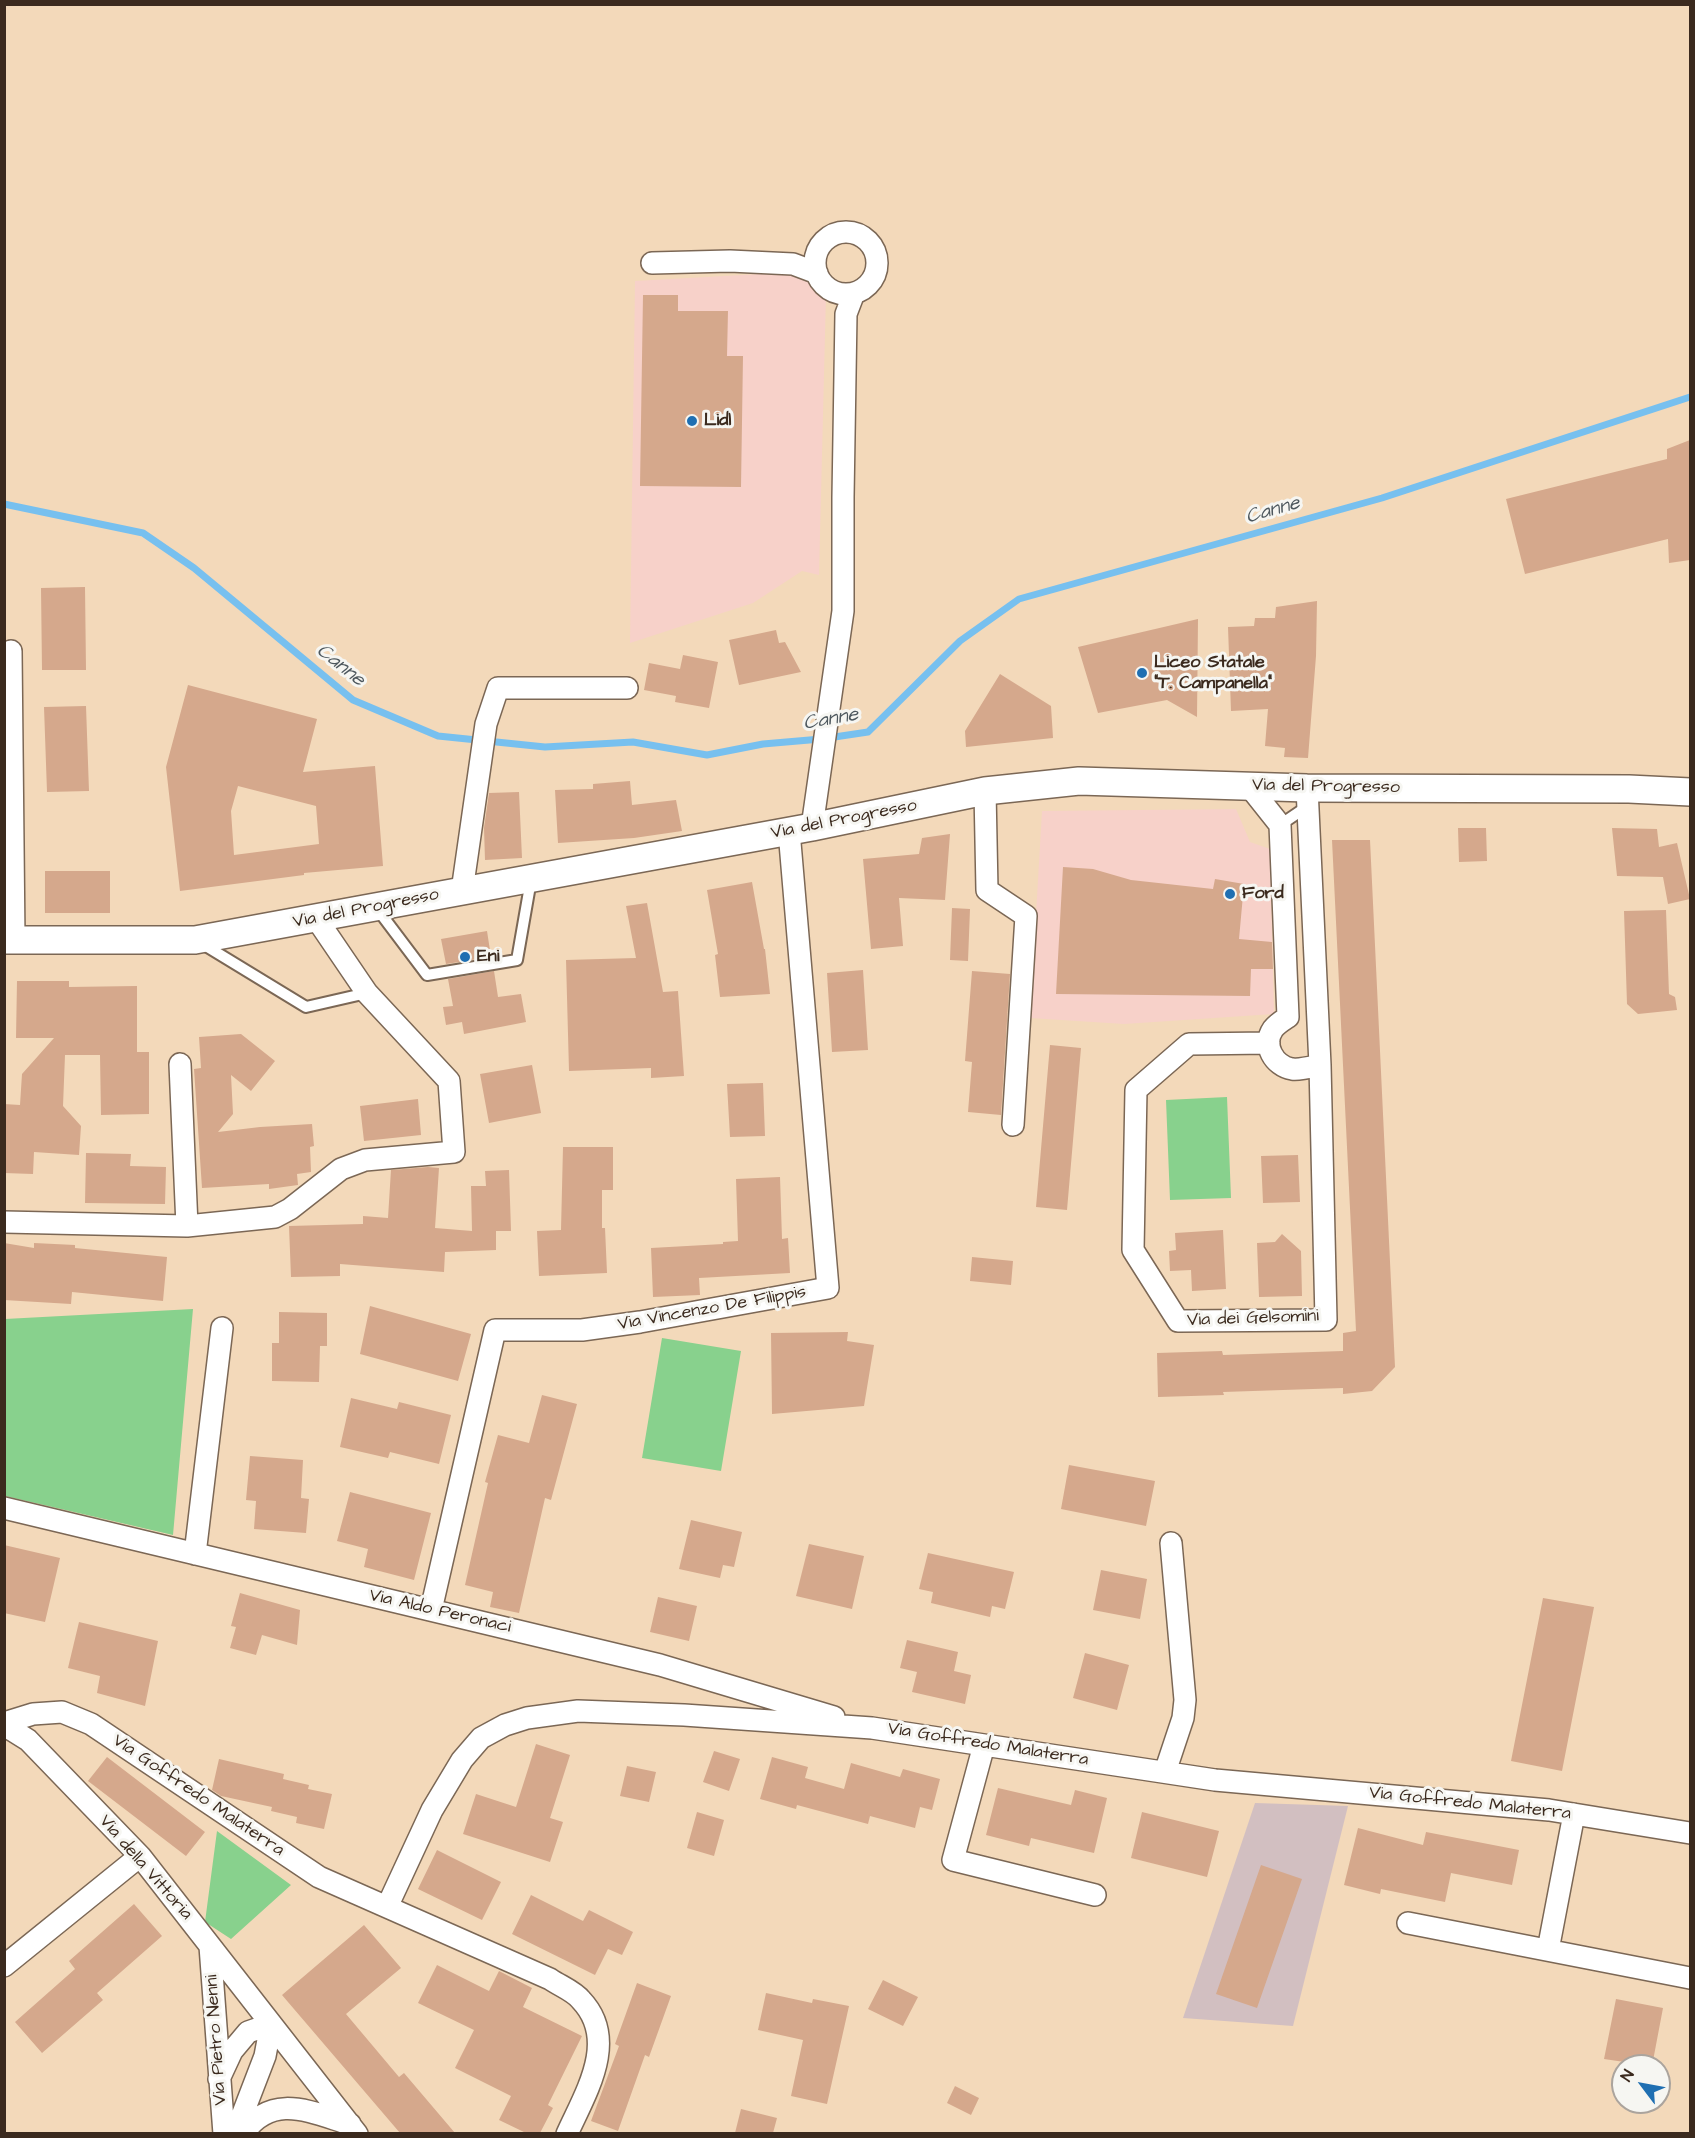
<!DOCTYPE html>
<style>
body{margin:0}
#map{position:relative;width:1695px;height:2138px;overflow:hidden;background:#f3d9ba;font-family:"Architects Daughter",sans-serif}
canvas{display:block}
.frame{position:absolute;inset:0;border:6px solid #3b2a1e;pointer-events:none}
.north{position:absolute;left:1611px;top:2054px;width:60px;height:60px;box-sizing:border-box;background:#f6f6f2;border:2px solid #aba49d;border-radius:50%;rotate:302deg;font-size:16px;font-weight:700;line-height:24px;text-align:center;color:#3b2a1e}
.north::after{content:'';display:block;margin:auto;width:21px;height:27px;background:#1f6fb2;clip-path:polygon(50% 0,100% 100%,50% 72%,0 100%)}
</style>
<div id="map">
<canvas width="1695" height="2138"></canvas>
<div class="frame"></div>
<div class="north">N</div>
</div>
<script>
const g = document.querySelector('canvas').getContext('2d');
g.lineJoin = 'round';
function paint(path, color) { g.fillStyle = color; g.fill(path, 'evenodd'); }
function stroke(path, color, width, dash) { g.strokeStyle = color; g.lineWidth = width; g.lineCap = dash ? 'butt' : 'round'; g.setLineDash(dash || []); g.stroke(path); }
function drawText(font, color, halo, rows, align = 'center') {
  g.font = font + ' "Architects Daughter",sans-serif'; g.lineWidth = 6; g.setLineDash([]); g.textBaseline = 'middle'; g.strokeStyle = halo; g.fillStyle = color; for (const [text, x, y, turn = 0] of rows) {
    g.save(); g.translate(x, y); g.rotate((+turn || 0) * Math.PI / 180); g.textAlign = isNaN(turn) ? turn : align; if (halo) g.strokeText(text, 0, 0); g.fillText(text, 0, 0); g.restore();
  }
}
paint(new Path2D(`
 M 796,272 L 826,294 L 819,575 L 802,571 L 753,603 L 630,643 L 635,281 Z
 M 1236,809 L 1250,842 L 1270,849 L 1274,1014 L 1124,1024 L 1030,1018 L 1042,811 Z`), '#f7d1c9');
paint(new Path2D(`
 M 1255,1803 L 1348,1806 L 1293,2026 L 1183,2018 Z`), '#d2bfc1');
paint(new Path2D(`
 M 1227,1097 L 1231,1198 L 1170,1200 L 1166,1100 Z
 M 193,1309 L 173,1535 L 5,1496 L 5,1319 Z
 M 662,1338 L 741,1351 L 721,1471 L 642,1458 Z
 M 217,1831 L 291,1885 L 231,1939 L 205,1922 Z`), '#88d18d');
stroke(new Path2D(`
 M 4,504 L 143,533 L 194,568 L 353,700 L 438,736 L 545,747 L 633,742 L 707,755 L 763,744 L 821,739 L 868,732 L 960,641 L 1019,599 L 1382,498 L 1690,397`), '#77c0ef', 7);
paint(new Path2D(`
 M 643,295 L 678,295 L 678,311 L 728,311 L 727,356 L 743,356 L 741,487 L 640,486 Z
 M 1690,440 L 1690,560 L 1669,563 L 1668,539 L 1525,574 L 1506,499 L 1667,459 L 1667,449 Z
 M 85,587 L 86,670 L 42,670 L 41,588 Z
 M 1317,601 L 1316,656 L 1308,758 L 1284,757 L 1285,748 L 1265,746 L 1268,709 L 1231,711 L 1228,627 L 1254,626 L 1255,618 L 1275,618 L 1276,607 Z
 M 1198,619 L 1197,717 L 1167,700 L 1098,713 L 1078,647 Z
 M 776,630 L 779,643 L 785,642 L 801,672 L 739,685 L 729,640 Z
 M 683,655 L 718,662 L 709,708 L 675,702 L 676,696 L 644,690 L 649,663 L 680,669 Z
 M 1000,674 L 1051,706 L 1053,738 L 966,747 L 965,731 Z
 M 188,685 L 317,719 L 303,772 L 375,766 L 383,866 L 304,873 L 304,875 L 180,891 L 166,767 ZM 238,786 L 316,806 L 319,844 L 234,855 L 231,811 Z
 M 86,706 L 89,791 L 47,792 L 44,707 Z
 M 630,781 L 632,805 L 676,800 L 682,831 L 634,838 L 558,843 L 555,790 L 593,789 L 593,784 Z
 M 519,792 L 522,858 L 485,860 L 484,828 L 489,793 Z
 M 1458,828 L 1486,828 L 1487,861 L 1459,862 Z
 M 1612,828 L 1657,829 L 1659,847 L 1677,843 L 1690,899 L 1668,904 L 1663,877 L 1617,876 Z
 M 950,834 L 945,900 L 899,898 L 903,946 L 871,949 L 863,859 L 919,854 L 922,838 Z
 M 1332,840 L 1370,840 L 1395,1367 L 1372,1391 L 1343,1394 L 1343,1388 L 1223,1392 L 1224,1395 L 1158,1397 L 1157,1353 L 1222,1351 L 1223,1355 L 1343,1351 L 1343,1333 L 1356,1331 Z
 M 1063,867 L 1093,869 L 1131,880 L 1213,889 L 1215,879 L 1244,884 L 1239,939 L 1272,942 L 1273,969 L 1251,969 L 1250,996 L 1056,994 Z
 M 45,871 L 110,871 L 110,913 L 45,913 Z
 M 752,882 L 764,949 L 765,949 L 770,994 L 720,997 L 715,955 L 718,954 L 707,890 Z
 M 647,903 L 663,992 L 678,991 L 684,1076 L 651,1078 L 651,1068 L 569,1071 L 566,960 L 636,958 L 626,906 Z
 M 952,908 L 970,909 L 968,961 L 950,960 Z
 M 1666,910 L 1669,994 L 1675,997 L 1677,1010 L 1638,1014 L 1627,1004 L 1624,911 Z
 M 487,931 L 491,957 L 446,964 L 441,939 Z
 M 863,970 L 868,1050 L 832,1052 L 827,973 Z
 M 494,971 L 498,997 L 521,994 L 526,1022 L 464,1034 L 462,1022 L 446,1025 L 443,1007 L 453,1006 L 448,979 Z
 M 972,971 L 1010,974 L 1001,1115 L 968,1112 L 972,1062 L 965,1061 Z
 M 17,981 L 69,981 L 69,987 L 137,986 L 137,1052 L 149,1052 L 149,1114 L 101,1115 L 100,1055 L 65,1055 L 63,1106 L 81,1126 L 79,1155 L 34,1152 L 33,1174 L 4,1173 L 4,1104 L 20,1105 L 22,1074 L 54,1038 L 16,1038 Z
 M 241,1034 L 275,1061 L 251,1091 L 231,1075 L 233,1114 L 218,1132 L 260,1127 L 312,1124 L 314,1146 L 310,1147 L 311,1172 L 297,1174 L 298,1185 L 269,1189 L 269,1184 L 202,1188 L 194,1069 L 201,1068 L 199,1037 Z
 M 1050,1045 L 1081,1048 L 1067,1210 L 1036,1207 Z
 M 532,1065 L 541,1113 L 489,1123 L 480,1074 Z
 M 763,1083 L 765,1136 L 730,1137 L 727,1084 Z
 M 418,1099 L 421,1135 L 364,1141 L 360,1106 Z
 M 563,1147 L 613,1147 L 613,1190 L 602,1190 L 602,1228 L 605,1228 L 607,1273 L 539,1276 L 537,1231 L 561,1230 Z
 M 86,1153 L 131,1154 L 130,1166 L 166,1167 L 165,1204 L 85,1203 Z
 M 1298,1155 L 1300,1202 L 1263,1203 L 1261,1156 Z
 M 428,1167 L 439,1168 L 435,1228 L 472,1231 L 471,1186 L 486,1186 L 485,1171 L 509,1170 L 511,1231 L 496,1231 L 496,1250 L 445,1252 L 444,1272 L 340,1264 L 340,1276 L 291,1277 L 289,1226 L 363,1224 L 363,1216 L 388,1218 L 391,1170 Z
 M 780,1177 L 782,1239 L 788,1238 L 790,1273 L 699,1278 L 700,1295 L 653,1297 L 651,1248 L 723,1244 L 723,1242 L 738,1241 L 736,1179 Z
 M 1223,1230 L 1226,1289 L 1192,1291 L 1191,1270 L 1170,1271 L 1169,1251 L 1176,1250 L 1175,1233 Z
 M 1282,1234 L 1301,1251 L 1302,1296 L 1259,1297 L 1257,1243 L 1275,1242 Z
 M 4,1243 L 34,1248 L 34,1243 L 75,1245 L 75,1248 L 167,1257 L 163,1301 L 72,1292 L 71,1304 L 4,1300 Z
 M 972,1257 L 1013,1261 L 1011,1285 L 970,1281 Z
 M 370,1306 L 471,1334 L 458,1381 L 360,1354 Z
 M 279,1312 L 327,1313 L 327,1346 L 320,1346 L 319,1382 L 272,1381 L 272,1343 L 279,1343 Z
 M 848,1332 L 847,1341 L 874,1345 L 864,1406 L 772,1414 L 771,1333 Z
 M 542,1395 L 577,1404 L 551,1500 L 545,1498 L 519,1613 L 490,1607 L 493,1592 L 465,1585 L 488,1483 L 485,1482 L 498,1435 L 529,1443 Z
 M 351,1398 L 397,1409 L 399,1402 L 451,1415 L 439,1464 L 390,1452 L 388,1458 L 340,1447 Z
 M 250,1456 L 303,1460 L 301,1498 L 309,1499 L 306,1533 L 254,1529 L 256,1501 L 246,1500 Z
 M 1069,1465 L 1155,1481 L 1146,1526 L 1061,1509 Z
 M 350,1492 L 431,1513 L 414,1580 L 364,1567 L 368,1549 L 337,1541 Z
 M 691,1520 L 742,1532 L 734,1567 L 723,1565 L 720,1578 L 679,1569 Z
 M 809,1544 L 864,1556 L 852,1609 L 796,1596 Z
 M 4,1545 L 60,1558 L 45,1622 L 4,1613 Z
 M 928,1553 L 1014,1572 L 1005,1609 L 992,1606 L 990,1617 L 931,1603 L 933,1592 L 919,1589 Z
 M 1101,1570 L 1147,1579 L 1140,1619 L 1093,1610 Z
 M 240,1593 L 300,1610 L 297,1645 L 262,1635 L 256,1655 L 230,1648 L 236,1627 L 231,1626 Z
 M 658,1597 L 697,1606 L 689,1641 L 650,1632 Z
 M 1543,1598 L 1594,1607 L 1562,1771 L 1511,1761 Z
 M 79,1622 L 158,1641 L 145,1706 L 97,1693 L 100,1676 L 68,1668 Z
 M 907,1640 L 958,1652 L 954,1671 L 971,1675 L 965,1704 L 912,1692 L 917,1672 L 900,1668 Z
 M 1085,1653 L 1129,1665 L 1117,1710 L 1073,1698 Z
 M 536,1744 L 570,1755 L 550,1818 L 563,1822 L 550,1862 L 463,1834 L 476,1794 L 516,1807 Z
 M 714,1751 L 740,1759 L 729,1791 L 703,1782 Z
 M 107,1757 L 205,1832 L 186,1856 L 88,1781 Z
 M 772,1757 L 808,1767 L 805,1778 L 844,1789 L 851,1763 L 900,1777 L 903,1769 L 940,1779 L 932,1810 L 920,1807 L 915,1828 L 870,1816 L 868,1824 L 797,1805 L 796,1809 L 760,1799 Z
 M 219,1759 L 284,1774 L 283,1779 L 309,1785 L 308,1789 L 332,1794 L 324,1829 L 296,1823 L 297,1817 L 271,1811 L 272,1807 L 221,1796 L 212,1790 Z
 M 627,1766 L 656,1772 L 649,1802 L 620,1796 Z
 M 998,1788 L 1071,1805 L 1075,1790 L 1107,1798 L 1094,1853 L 1031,1838 L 1029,1846 L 986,1835 Z
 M 697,1812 L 724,1820 L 714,1856 L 687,1848 Z
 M 1142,1812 L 1219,1831 L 1207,1877 L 1131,1858 Z
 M 1358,1828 L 1423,1845 L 1426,1832 L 1519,1850 L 1512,1885 L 1451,1873 L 1445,1902 L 1381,1889 L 1380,1894 L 1344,1885 Z
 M 437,1850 L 501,1882 L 482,1920 L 418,1889 Z
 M 1261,1865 L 1302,1879 L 1257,2008 L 1216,1994 Z
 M 531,1895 L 583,1921 L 589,1910 L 633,1932 L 622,1955 L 608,1949 L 595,1975 L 512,1934 Z
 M 134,1904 L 162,1936 L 97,1993 L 103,2000 L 42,2053 L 15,2022 L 75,1969 L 69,1961 Z
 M 364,1925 L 401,1968 L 346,2014 L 399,2077 L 404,2073 L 455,2133 L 400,2133 L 282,1995 Z
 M 437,1965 L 489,1991 L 499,1971 L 532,1988 L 523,2007 L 582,2036 L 548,2105 L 553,2108 L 540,2133 L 526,2133 L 499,2120 L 511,2096 L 455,2068 L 474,2030 L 418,2003 Z
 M 883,1980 L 918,1997 L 903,2026 L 868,2009 Z
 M 637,1983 L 671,1996 L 649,2057 L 645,2055 L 618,2131 L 591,2121 L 619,2046 L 615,2044 Z
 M 766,1993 L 812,2003 L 813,1999 L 849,2006 L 827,2104 L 791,2096 L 803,2040 L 758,2030 Z
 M 1616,1999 L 1663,2008 L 1652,2066 L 1604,2059 Z
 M 955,2086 L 979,2098 L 971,2115 L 947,2103 Z
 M 741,2109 L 777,2118 L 773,2133 L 735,2133 Z`), '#d5a88c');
const service = new Path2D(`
 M 1280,825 L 1308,806
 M 378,910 L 427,975 L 517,960 L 531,880
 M 201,943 L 306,1007 L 367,993`);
const minor = new Path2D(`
 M815 263a31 31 0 1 1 62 0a31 31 0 1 1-62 0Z
 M 652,263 L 730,261 L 793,264 L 817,273
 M 11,651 L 14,940
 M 1249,786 L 1280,825 L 1288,1017 C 1282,1021 1277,1024 1273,1029 C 1262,1045 1274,1066 1292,1069 C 1301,1070 1311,1067 1320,1065
 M 985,791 L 987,890 L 1026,916 L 1013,1125
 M 812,827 L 843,611 L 843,497 L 846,314 L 854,293
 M 462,891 L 486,724 L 498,688 L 627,688
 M 1269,1043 L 1189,1044 L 1136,1090 L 1133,1250 L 1178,1321 L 1326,1320 L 1320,1065 L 1307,788
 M 180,1064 L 187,1226
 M 4,1222 L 187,1226 L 275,1217 L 290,1209 L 341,1169 L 365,1160 L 454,1152 L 449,1081 L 367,993 L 316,918
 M 4,1508 L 660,1665 L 834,1717
 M 195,1554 L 222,1328
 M 431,1610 L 495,1330 L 582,1330 L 640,1322 L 828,1288 L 789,831
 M 4,1723 L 33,1714 L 62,1712 L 91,1724 L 319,1877 L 550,1979 C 560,1986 574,1991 581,2000 C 619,2040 586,2092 567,2134
 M 4,1725 L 28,1740 L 140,1856 L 357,2134
 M 984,1745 L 953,1860 L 1095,1895
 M 1165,1772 L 1183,1718 L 1185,1700 L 1171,1543
 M 387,1907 L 432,1810 L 462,1760 L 481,1738 L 505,1725 L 527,1718 L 578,1711 L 684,1715 L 872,1728 L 1215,1780 L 1549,1810 L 1690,1833
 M 1408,1923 L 1690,1978
 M 210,1946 L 224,2134
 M 1548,1950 L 1574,1814
 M 4,1966 L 140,1856
 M 219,2079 L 232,2051 L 248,2032 L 271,2024 L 265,2056 L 235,2134
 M 243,2134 C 272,2092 310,2112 350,2124`);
const tertiary = new Path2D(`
 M 4,940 L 195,940 L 812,827 L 985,791 L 1079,781 L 1307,788 L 1629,789 L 1690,792`);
stroke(service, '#7b6755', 14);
stroke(minor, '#7b6755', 24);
stroke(tertiary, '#7b6755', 30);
stroke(service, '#fff', 10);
stroke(minor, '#fff', 21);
stroke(tertiary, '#fff', 27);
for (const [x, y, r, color] of [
 [692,421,6,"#1f6fb2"],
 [1142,673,6,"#1f6fb2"],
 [1230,894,6,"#1f6fb2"],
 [465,957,6,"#1f6fb2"]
]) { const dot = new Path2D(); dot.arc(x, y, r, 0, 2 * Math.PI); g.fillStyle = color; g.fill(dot); stroke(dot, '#f6f6f2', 2); }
drawText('bold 18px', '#3b2a1e', '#f6f6f2', [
 ["Lidl",704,421],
 ["Liceo Statale",1154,663],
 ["\"T. Campanella\"",1154,684],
 ["Ford",1242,894],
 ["Eni",477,957]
], 'left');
drawText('18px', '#3b2a1e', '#f6f6f2', [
 ["Via del Progresso",1326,787,1],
 ["Via del Progresso",844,820,-11],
 ["Via del Progresso",366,909,-11],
 ["Via Vincenzo De Filippis",712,1309,-10],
 ["Via dei Gelsomini",1253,1319,-2],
 ["Via Aldo Peronaci",440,1612,13],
 ["Via Goffredo Malaterra",988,1745,9],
 ["Via Goffredo Malaterra",198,1796,34],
 ["Via Goffredo Malaterra",1470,1804,6],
 ["Via della Vittoria",145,1868,49],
 ["Via Pietro Nenni",217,2040,-94]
]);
drawText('italic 20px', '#4d575d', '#f6f6f2', [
 ["Canne",1273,511,-16],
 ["Canne",340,666,38],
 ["Canne",831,720,-10]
]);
</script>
